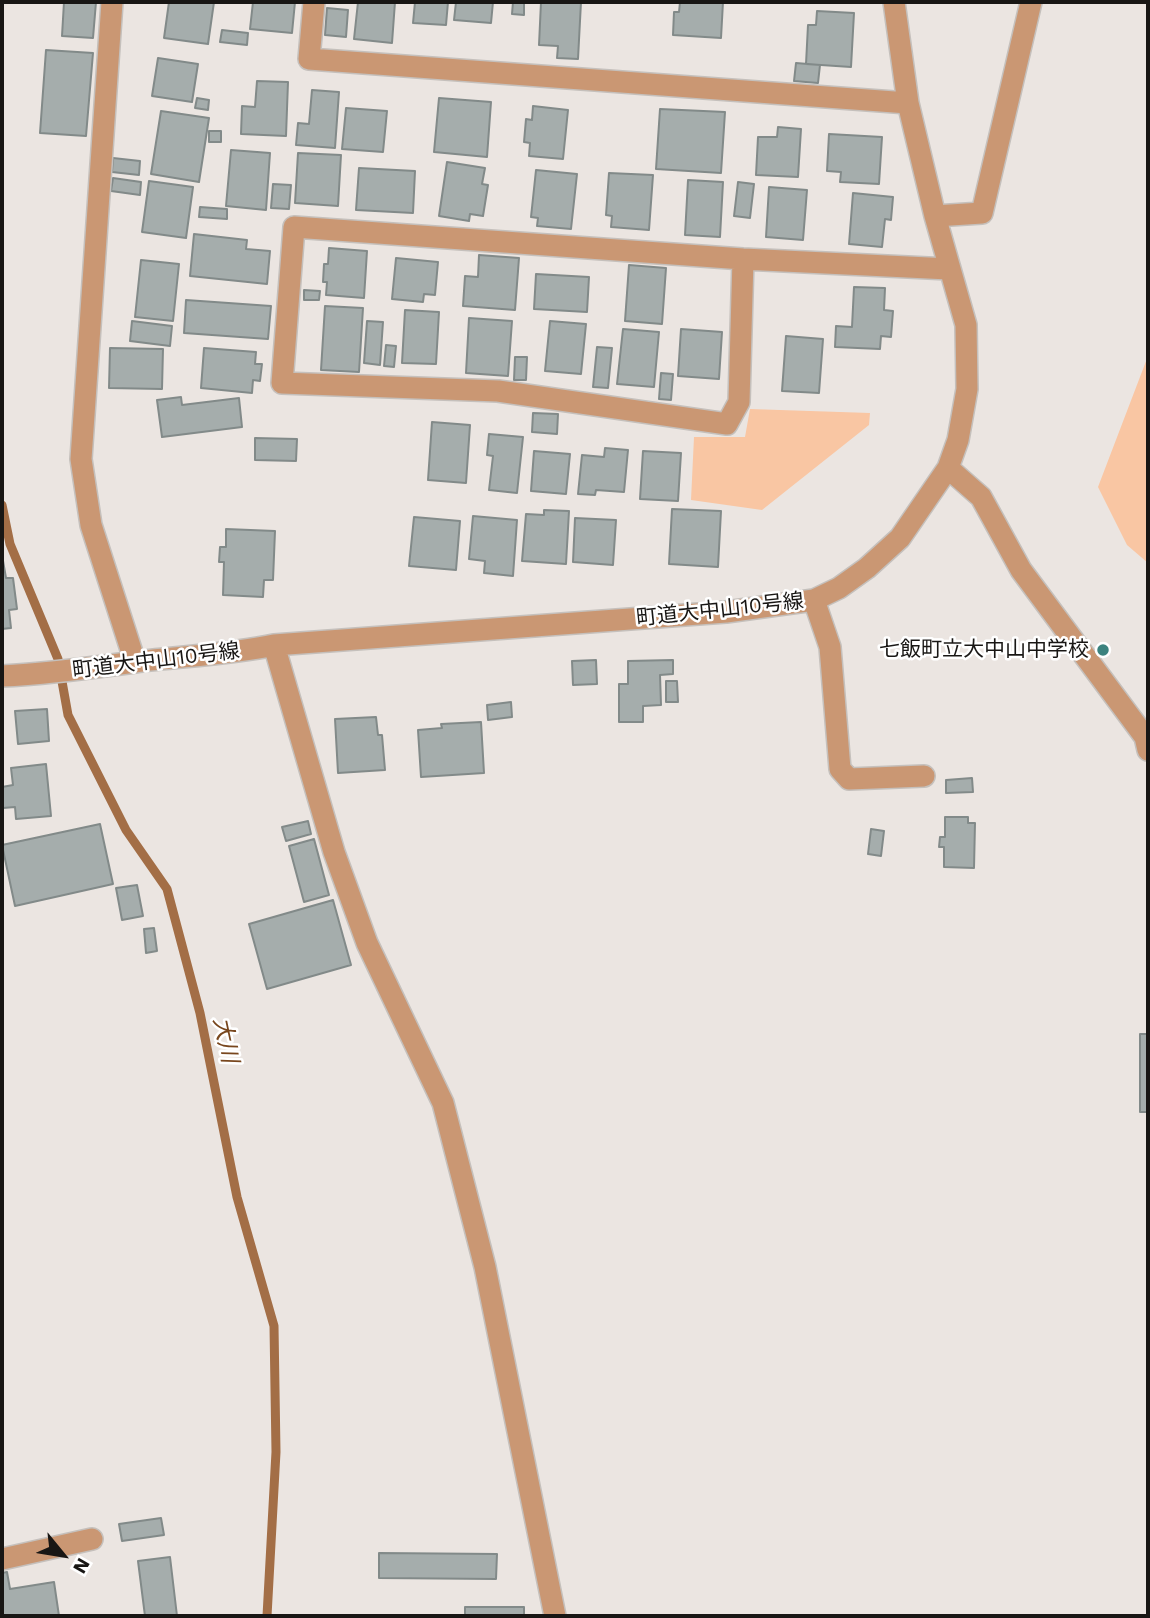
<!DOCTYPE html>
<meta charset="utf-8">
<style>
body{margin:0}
#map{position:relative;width:1150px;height:1618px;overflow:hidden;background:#ebe5e1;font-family:"Work Sans",sans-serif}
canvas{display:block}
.frame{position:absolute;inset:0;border:4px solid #181614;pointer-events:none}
.north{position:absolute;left:28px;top:1520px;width:70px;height:70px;-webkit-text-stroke:5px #fff;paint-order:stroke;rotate:120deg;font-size:19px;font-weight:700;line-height:28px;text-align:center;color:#181614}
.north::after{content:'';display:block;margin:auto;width:24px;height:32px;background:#181614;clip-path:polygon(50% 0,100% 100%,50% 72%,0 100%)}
</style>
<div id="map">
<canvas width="1150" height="1618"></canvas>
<div class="frame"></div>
<div class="north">N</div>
</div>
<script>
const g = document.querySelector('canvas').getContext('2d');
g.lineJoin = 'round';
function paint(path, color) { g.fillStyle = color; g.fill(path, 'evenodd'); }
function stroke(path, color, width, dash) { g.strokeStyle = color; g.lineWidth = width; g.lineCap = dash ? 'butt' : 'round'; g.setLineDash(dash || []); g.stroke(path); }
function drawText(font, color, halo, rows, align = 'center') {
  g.font = font + ' "Work Sans","Noto Sans JP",sans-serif'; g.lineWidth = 5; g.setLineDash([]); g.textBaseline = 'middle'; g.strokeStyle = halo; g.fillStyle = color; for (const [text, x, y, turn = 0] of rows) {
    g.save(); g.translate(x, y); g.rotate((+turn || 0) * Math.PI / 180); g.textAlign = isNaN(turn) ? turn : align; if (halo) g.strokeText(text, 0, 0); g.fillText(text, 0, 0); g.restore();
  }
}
paint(new Path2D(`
 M 1148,356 L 1148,563 L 1127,545 L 1098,487 Z
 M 750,409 L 870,413 L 869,425 L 762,510 L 691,500 L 694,437 L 745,437 Z`), '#f9c6a3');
stroke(new Path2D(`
 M 2,505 L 10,544 L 58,659 L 68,715 L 126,830 L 167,889 L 200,1013 L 237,1197 L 274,1326 L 276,1452 L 267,1616`), '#a36e46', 9);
const building = new Path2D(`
 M 64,2 L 96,2 L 93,38 L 62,36 Z
 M 169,2 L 214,2 L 208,44 L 164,38 Z
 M 253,2 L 295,2 L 292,33 L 250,29 Z
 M 358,2 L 395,2 L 392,43 L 354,39 Z
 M 415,2 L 448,2 L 446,25 L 413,23 Z
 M 456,2 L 493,2 L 491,23 L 454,20 Z
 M 513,2 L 524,2 L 524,15 L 512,14 Z
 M 541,2 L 581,2 L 578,59 L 557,58 L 558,46 L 539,45 Z
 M 680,2 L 723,2 L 721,38 L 673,35 L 674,12 L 679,12 Z
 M 327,8 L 348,10 L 346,37 L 325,35 Z
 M 817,11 L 854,13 L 851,67 L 806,64 L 808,25 L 816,25 Z
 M 222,30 L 248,33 L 247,45 L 220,42 Z
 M 46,50 L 93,53 L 86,136 L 40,133 Z
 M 158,58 L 198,64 L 192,102 L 152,96 Z
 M 796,63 L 820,65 L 818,83 L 794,81 Z
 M 257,81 L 288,82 L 286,136 L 241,134 L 242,106 L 255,107 Z
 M 312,90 L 339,92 L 335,148 L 296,145 L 298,123 L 309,124 Z
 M 197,98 L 209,100 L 208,110 L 195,108 Z
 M 439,98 L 491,102 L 487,157 L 434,152 Z
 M 533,106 L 568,110 L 563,159 L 529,156 L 530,143 L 524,142 L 526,119 L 532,120 Z
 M 346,108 L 387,111 L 383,152 L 342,149 Z
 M 660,109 L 725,112 L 721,173 L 656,169 Z
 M 161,111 L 209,118 L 199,182 L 151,174 Z
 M 778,127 L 801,129 L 798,177 L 756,175 L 758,137 L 777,137 Z
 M 209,131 L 221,131 L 221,142 L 209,142 Z
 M 829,134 L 882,137 L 879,184 L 840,182 L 841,172 L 827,171 Z
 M 231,150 L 270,153 L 266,210 L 226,206 Z
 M 298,153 L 341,155 L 338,206 L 295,203 Z
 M 113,158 L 140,161 L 139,175 L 112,172 Z
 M 447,162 L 485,168 L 482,184 L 488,185 L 483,216 L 470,214 L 469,221 L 439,216 Z
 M 359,168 L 415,171 L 413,213 L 356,210 Z
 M 536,170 L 577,174 L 571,229 L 537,226 L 538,218 L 531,217 Z
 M 609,173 L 653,175 L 649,230 L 611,227 L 612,216 L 606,215 Z
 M 113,178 L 141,182 L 140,195 L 111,191 Z
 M 688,180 L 723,182 L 720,237 L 685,235 Z
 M 149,181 L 193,187 L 186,238 L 142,232 Z
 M 738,182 L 754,184 L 750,218 L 734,216 Z
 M 273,184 L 291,185 L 289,209 L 271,208 Z
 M 769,187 L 807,190 L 803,240 L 766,237 Z
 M 853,193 L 893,197 L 891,220 L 885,219 L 882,247 L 849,244 Z
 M 200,207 L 227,209 L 227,219 L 199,217 Z
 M 194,234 L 247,240 L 246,249 L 270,251 L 267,284 L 190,276 Z
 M 329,248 L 367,251 L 364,298 L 326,295 L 327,282 L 323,282 L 324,264 L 328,264 Z
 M 479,255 L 519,258 L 515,310 L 463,306 L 465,276 L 478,277 Z
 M 396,258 L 438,262 L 435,295 L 424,294 L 423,302 L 392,299 Z
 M 141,260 L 179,264 L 173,321 L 135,317 Z
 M 629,265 L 666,268 L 662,324 L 625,321 Z
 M 536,274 L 589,277 L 587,312 L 534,309 Z
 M 854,287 L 885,288 L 884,310 L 893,311 L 891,337 L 881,336 L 880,349 L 835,347 L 836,326 L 852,327 Z
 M 304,290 L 320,291 L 319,300 L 304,300 Z
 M 186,300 L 271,306 L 268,339 L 184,333 Z
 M 325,306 L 363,308 L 359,372 L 321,370 Z
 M 405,310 L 439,312 L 436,364 L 402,363 Z
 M 469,318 L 512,321 L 508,376 L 466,373 Z
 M 132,321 L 172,326 L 170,346 L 130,341 Z
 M 367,321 L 383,322 L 380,365 L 364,363 Z
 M 550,321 L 586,324 L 581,374 L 545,371 Z
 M 623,329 L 659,332 L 654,387 L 617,384 Z
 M 681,329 L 722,332 L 719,379 L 678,376 Z
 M 786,336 L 823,339 L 819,393 L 782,391 Z
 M 386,345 L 396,346 L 394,367 L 384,366 Z
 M 597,347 L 612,348 L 608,388 L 593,387 Z
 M 110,348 L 163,349 L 162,389 L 109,388 Z
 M 204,348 L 256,352 L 255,364 L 262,364 L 260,381 L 253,380 L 252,393 L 201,388 Z
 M 515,357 L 527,357 L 526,380 L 514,380 Z
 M 661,373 L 673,374 L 671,400 L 659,399 Z
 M 181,397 L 182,405 L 239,398 L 242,427 L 162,437 L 157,400 Z
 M 533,413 L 558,414 L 557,434 L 532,432 Z
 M 432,422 L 470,425 L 466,483 L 428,480 Z
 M 489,434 L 523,437 L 517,493 L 489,490 L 493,456 L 487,455 Z
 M 255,438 L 297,439 L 296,461 L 255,460 Z
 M 605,448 L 628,450 L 624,492 L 596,490 L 595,495 L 578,494 L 582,455 L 604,457 Z
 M 534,451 L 570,454 L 566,494 L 531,491 Z
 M 643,451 L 681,453 L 678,501 L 640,499 Z
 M 672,509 L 721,511 L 718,567 L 669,564 Z
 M 544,510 L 569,511 L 566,564 L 522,561 L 526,514 L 544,515 Z
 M 473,516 L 517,520 L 513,576 L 484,573 L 485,561 L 469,559 Z
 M 414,517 L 460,521 L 456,570 L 409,566 Z
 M 575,518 L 616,520 L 613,565 L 573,562 Z
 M 226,529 L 275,531 L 273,580 L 264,580 L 263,597 L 223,595 L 224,562 L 219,562 L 220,547 L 226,547 Z
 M 2,555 L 6,578 L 13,578 L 17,609 L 9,610 L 11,628 L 2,629 Z
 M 596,660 L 597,684 L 573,685 L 572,661 Z
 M 673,660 L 673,674 L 660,675 L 661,705 L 643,706 L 643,722 L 619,722 L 619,684 L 628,684 L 628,661 Z
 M 666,681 L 677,681 L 678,702 L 666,702 Z
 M 511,702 L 512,717 L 488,720 L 487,705 Z
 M 47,709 L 49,741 L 18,744 L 15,711 Z
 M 376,717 L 378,735 L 382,735 L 385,770 L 338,773 L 335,719 Z
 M 481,722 L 484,773 L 421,777 L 418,730 L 442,728 L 441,724 Z
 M 46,764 L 51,816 L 16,819 L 15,807 L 3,808 L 2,787 L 13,785 L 11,768 Z
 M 972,778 L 973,792 L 946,793 L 946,780 Z
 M 945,817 L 968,817 L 968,823 L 975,823 L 974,868 L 944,867 L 944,847 L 939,847 L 940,837 L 945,837 Z
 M 308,821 L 311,834 L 286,841 L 282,827 Z
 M 100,824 L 113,884 L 15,906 L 2,845 Z
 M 871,829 L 884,831 L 881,856 L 868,854 Z
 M 314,839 L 329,895 L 304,902 L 289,846 Z
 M 137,885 L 143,916 L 122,920 L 116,888 Z
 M 333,900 L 351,965 L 267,989 L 249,924 Z
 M 154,928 L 157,951 L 146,953 L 144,929 Z
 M 1140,1034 L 1148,1034 L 1148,1112 L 1140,1112 Z
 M 161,1518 L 164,1535 L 122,1541 L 119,1524 Z
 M 379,1553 L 497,1554 L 496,1579 L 379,1578 Z
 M 170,1557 L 177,1616 L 145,1616 L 138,1561 Z
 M 7,1572 L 10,1589 L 54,1582 L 59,1616 L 2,1616 L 2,1573 Z
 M 465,1607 L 524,1607 L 524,1616 L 465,1616 Z`);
paint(building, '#a5adac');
stroke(building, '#828a89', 2);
const minor = new Path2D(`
 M 112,2 L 81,459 L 91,525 L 135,662
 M 314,2 L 309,59 L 908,103
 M 935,216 L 982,213 L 1031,2
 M 743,259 L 739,402 L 727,424 L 498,391 L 282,383 L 294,227 L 743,259 L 949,269
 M 948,468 L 981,497 L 1021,570 L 1145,737 L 1148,750
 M 814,600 L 830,647 L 840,769 L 849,779 L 924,776
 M 274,645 L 334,852 L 367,943 L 443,1103 L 485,1267 L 555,1616
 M 2,676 C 47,674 91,668 135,662 C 182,656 228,655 274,645 L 726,612 L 814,600 L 839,588 L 867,568 L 900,538 L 948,468 L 958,440 L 967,389 L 966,325 L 935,216 L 908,103 L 894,2
 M 2,1559 L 92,1539`);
stroke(minor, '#c5c0bc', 24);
stroke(minor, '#ca9773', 21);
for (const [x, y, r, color] of [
 [1103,650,7,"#3b827e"]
]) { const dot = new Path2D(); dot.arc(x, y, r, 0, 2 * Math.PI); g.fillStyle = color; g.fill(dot); stroke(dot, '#fff', 2.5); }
drawText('21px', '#181614', '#fff', [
 ["町道大中山10号線",720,610,-6],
 ["町道大中山10号線",156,661,-7]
]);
drawText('21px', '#181614', '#fff', [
 ["七飯町立大中山中学校",1089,650]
], 'right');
drawText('italic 23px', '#78461d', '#fff', [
 ["大川",225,1040,78]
]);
</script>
